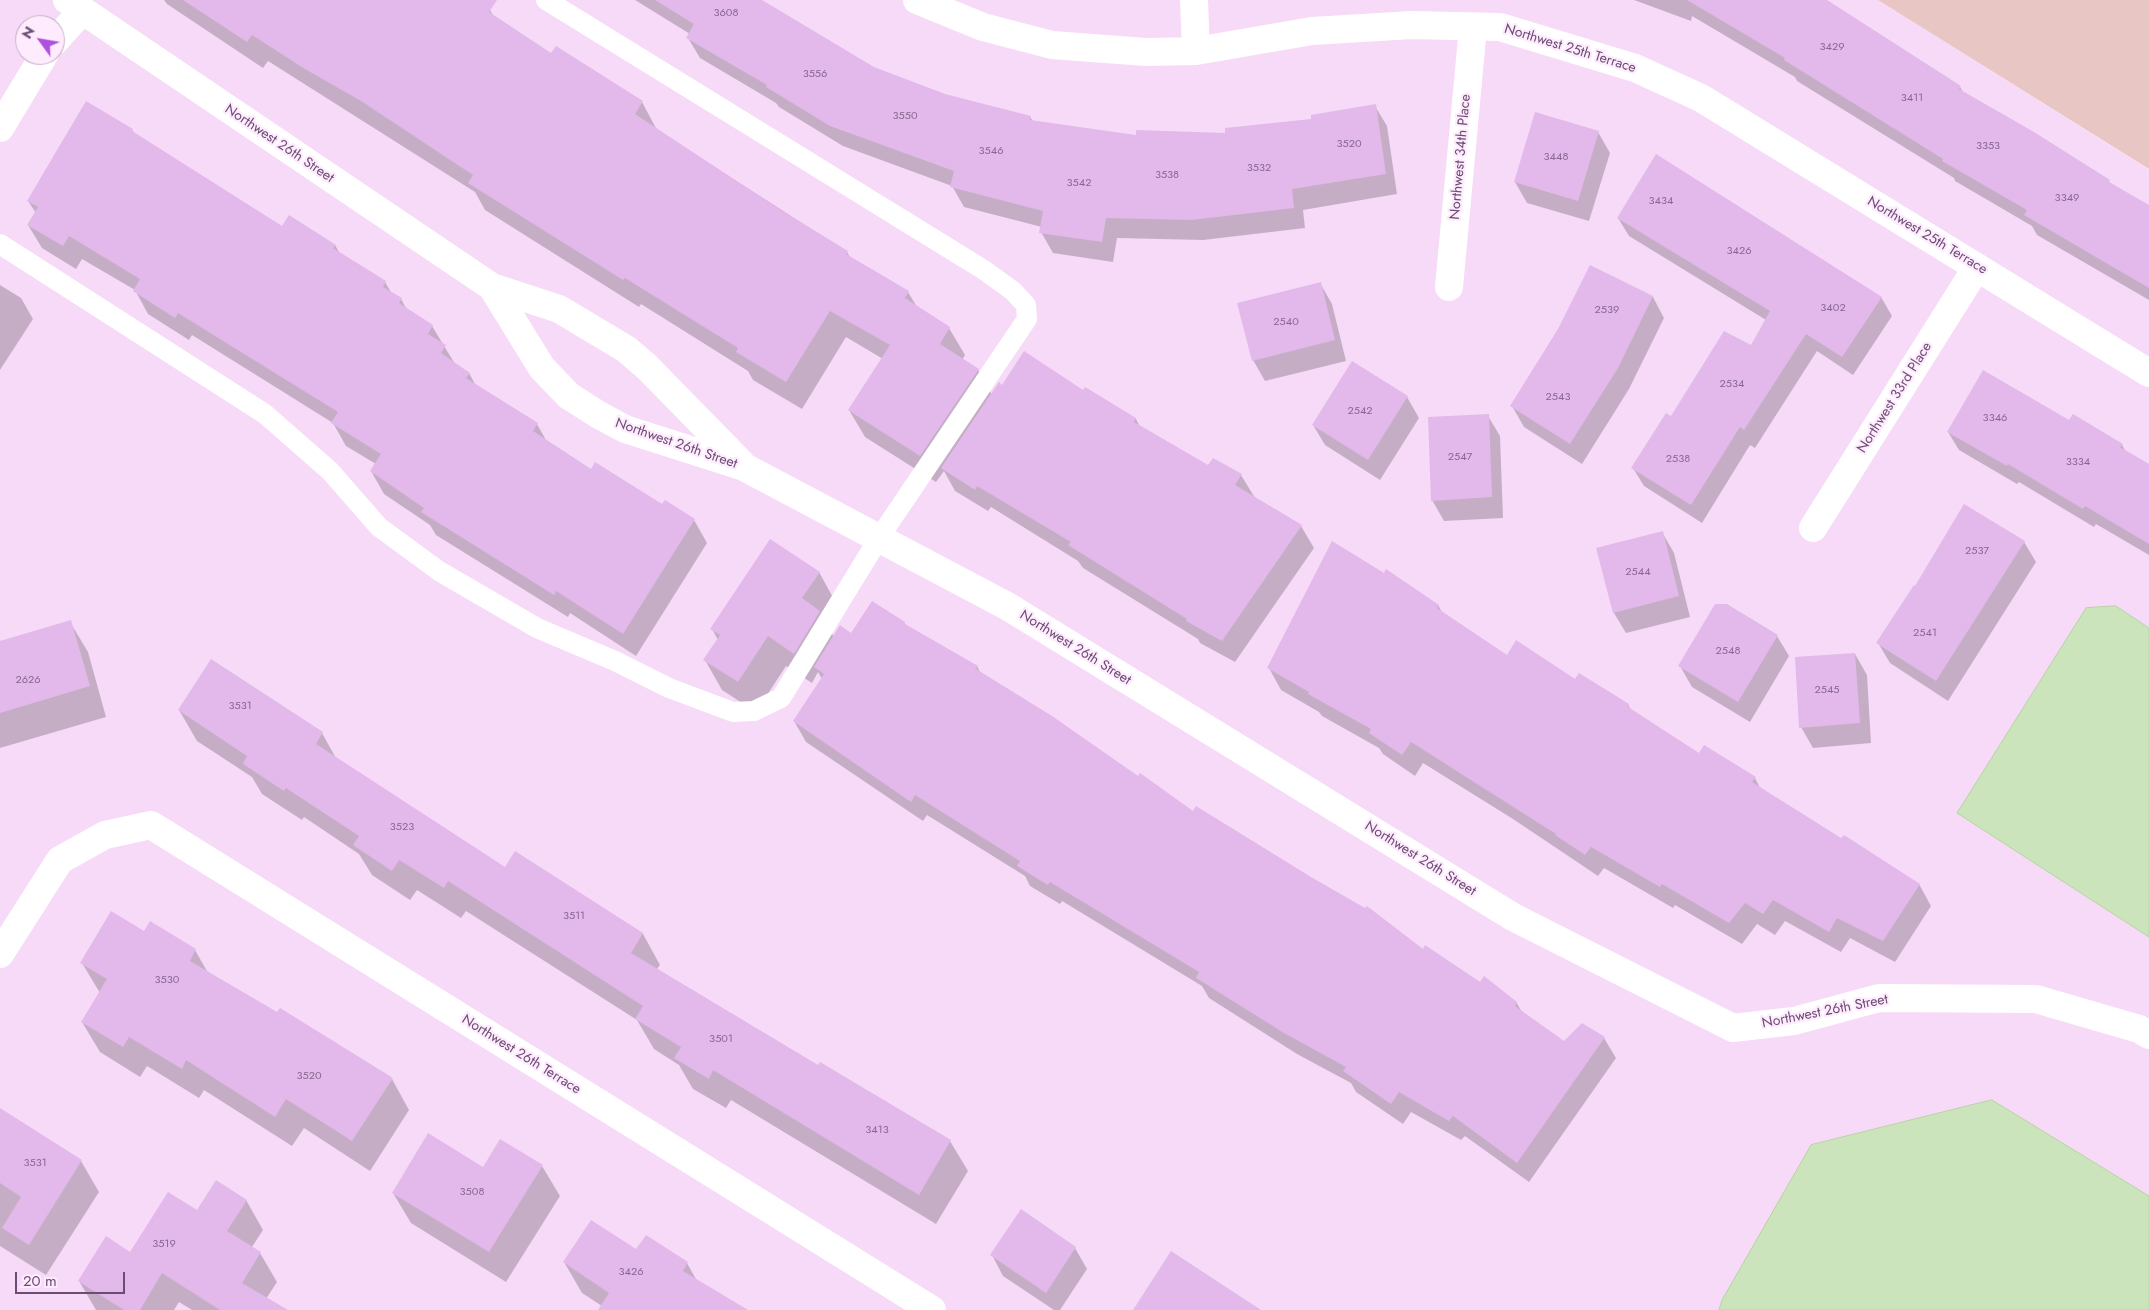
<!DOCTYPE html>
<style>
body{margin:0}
#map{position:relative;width:2149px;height:1310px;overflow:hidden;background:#fbe5fa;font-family:Jost,sans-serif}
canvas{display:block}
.north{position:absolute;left:15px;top:15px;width:50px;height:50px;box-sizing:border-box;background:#feebfd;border:1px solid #c3abc6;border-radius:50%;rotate:302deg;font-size:14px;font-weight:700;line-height:20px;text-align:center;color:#6b4c73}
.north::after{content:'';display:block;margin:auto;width:18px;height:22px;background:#af51df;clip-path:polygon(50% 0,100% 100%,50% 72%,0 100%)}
.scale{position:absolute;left:15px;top:1272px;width:110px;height:22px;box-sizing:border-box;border:2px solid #6b4c73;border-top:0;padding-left:6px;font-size:15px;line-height:18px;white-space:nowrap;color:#6b4c73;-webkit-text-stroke:4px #feebfd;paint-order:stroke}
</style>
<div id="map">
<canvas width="2149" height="1310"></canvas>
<div class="north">N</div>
<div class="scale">20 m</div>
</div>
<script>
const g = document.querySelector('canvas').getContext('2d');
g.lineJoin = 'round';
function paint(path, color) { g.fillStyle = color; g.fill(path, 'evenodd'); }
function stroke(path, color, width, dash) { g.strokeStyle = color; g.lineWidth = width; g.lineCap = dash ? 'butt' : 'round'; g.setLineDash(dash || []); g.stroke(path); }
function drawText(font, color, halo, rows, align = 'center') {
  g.font = font + ' Jost,sans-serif'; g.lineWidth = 4.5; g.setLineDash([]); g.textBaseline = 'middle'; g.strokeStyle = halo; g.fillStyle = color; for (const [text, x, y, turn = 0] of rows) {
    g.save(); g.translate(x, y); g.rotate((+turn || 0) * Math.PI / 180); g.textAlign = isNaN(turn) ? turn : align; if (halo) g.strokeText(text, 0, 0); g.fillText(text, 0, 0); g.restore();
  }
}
paint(new Path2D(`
 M 0,0 L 1878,0 L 2149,170 L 2149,1310 L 0,1310 ZM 25,25 L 55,25 L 55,55 L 25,55 Z`), '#f7daf7');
paint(new Path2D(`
 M 1878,0 L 2149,0 L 2149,169 Z`), '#e8c6c4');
const water = new Path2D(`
 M 2116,606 L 2149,628 L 2149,937 L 1957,813 L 2086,608 Z
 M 1992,1100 L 2149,1196 L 2149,1310 L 1719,1310 L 1722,1300 L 1811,1145 Z`);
paint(water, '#cce4bb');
stroke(water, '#b6d5a2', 1);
paint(new Path2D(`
 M 164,0 L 475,0 L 490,10 L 494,17 L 552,55 L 642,102 L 657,130 L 847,252 L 851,259 L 908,292 L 917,307 L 949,328 L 965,355 L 962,360 L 978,370 L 992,395 L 1003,386 L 1084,392 L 1086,388 L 1136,419 L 1140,427 L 1208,467 L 1241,475 L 1255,498 L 1301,526 L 1314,548 L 1235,662 L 1200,643 L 1198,639 L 1083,568 L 1078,561 L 991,507 L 988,511 L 955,491 L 944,471 L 936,482 L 865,437 L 849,410 L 883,359 L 846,337 L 802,409 L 753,380 L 748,371 L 641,304 L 639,307 L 485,210 L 475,192 L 268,61 L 263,68 L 167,4 Z
 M 635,0 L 758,0 L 873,68 L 945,95 L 1030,117 L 1033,121 L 1137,137 L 1227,134 L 1313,120 L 1375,106 L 1387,126 L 1397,194 L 1303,210 L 1305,228 L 1203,240 L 1117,238 L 1113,262 L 1053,253 L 1041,232 L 1042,227 L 964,207 L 952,186 L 843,146 L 779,107 L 776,103 L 700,58 L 688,38 L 690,34 Z
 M 1634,0 L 1825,0 L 1960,87 L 1963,92 L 2149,207 L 2149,300 L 2037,235 L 2032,226 L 1955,181 L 1954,178 L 1797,81 L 1795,77 L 1692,16 L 1691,21 Z
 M 132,130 L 135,134 L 282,228 L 335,245 L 340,254 L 385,282 L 392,294 L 401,299 L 407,310 L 432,326 L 455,364 L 469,373 L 476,386 L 537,424 L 547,442 L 592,470 L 694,520 L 707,543 L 636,656 L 570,613 L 568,617 L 436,535 L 430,525 L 384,494 L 371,471 L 376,464 L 346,446 L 333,423 L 192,335 L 189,340 L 148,314 L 135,290 L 82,259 L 76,269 L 42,248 L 28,225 L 36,213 L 28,201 Z
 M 1598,132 L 1610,153 L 1589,221 L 1527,203 L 1515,182 Z
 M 1618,218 L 1881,297 L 1892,316 L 1853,375 L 1817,351 L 1755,448 L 1750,445 L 1702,523 L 1644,486 L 1633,468 L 1671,418 L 1752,346 L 1766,320 L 1629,236 Z
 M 1591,266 L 1653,297 L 1664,318 L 1629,389 L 1582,464 L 1524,427 L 1512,406 L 1559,330 Z
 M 1320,283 L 1332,304 L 1346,361 L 1265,381 L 1253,360 Z
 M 0,285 L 21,298 L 33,319 L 0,370 Z
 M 1352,363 L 1407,397 L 1419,418 L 1380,480 L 1325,445 L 1313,425 Z
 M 1488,416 L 1500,436 L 1503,518 L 1444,521 L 1432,500 Z
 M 2069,422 L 2122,445 L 2126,452 L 2149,465 L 2149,555 L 2096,524 L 2094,527 L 2019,482 L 2017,484 L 1959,450 L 1948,432 Z
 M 1662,532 L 1674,553 L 1690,617 L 1626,633 L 1614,613 L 1598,549 Z
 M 2024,542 L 2036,562 L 1948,701 L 1890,663 L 1878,643 Z
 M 819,572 L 836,603 L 824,621 L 834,637 L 906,626 L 977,666 L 981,674 L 1193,813 L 1423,950 L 1516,1002 L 1522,1012 L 1564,1042 L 1604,1038 L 1616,1058 L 1529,1182 L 1465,1136 L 1461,1140 L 1411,1112 L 1403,1124 L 1356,1092 L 1351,1083 L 1297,1054 L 1209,998 L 1202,986 L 1062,901 L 1060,904 L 1030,886 L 1025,876 L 927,815 L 923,821 L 806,742 L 794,721 L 822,679 L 818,672 L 812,683 L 786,666 L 756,712 L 722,690 L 705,660 L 718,640 L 712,629 Z
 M 1438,605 L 1443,614 L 1507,657 L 1576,680 L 1628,705 L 1632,711 L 1699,755 L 1755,778 L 1761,790 L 1842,840 L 1919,884 L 1931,906 L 1895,962 L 1850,938 L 1841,952 L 1785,921 L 1775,935 L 1757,924 L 1742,944 L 1675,905 L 1673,908 L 1604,868 L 1598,876 L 1513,819 L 1423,763 L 1415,776 L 1383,754 L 1379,748 L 1322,716 L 1319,712 L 1281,690 L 1269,668 Z
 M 70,622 L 88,652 L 106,717 L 0,748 L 0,640 L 1,642 Z
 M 1777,636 L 1789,656 L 1750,722 L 1692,687 L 1680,666 Z
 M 1855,654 L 1867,675 L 1871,743 L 1813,748 L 1801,727 Z
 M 179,710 L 322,733 L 337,760 L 505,869 L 515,853 L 643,934 L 660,965 L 656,970 L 819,1067 L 820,1064 L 950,1141 L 968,1171 L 936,1224 L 731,1100 L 726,1108 L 693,1089 L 679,1065 L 654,1049 L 637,1020 L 466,911 L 461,918 L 417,890 L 410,900 L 372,875 L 359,854 L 304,817 L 302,820 L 262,794 L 252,777 L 197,741 Z
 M 145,932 L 195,950 L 208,973 L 392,1079 L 409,1110 L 370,1171 L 304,1128 L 292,1146 L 204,1090 L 199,1098 L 147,1066 L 140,1077 L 100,1052 L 82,1022 L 100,993 L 82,963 Z
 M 0,1110 L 81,1161 L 99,1192 L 46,1275 L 0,1246 Z
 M 542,1166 L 560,1196 L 506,1282 L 411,1223 L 393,1193 L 484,1168 Z
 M 246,1200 L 263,1230 L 252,1247 L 260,1253 L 277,1282 L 266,1299 L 285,1310 L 192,1310 L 179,1302 L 174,1310 L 96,1310 L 79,1281 L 131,1254 L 197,1212 Z
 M 1021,1211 L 1075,1248 L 1087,1269 L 1060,1310 L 1054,1310 L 1003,1276 L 992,1255 Z
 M 636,1250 L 687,1263 L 697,1281 L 746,1310 L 600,1310 L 602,1306 L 582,1293 L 564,1262 Z`), '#0003');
paint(new Path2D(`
 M 183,0 L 497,0 L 489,12 L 551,53 L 556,46 L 643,101 L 635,114 L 776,207 L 848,251 L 846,254 L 909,291 L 905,298 L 950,327 L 940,344 L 979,369 L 920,456 L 848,410 L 890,345 L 830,311 L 786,382 L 736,352 L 738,348 L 625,278 L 623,280 L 468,183 L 473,175 L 361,101 L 305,69 L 252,35 L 247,42 Z
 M 655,0 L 762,0 L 874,67 L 945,94 L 1031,116 L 1030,120 L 1136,135 L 1136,130 L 1225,133 L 1225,128 L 1311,119 L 1311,115 L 1376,104 L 1386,174 L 1292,189 L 1294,208 L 1191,220 L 1106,218 L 1102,242 L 1039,233 L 1043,211 L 950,187 L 954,171 L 830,126 L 766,87 L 767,85 L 686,38 L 694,24 Z
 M 1687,0 L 1827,0 L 1961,86 L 1959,89 L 2034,132 L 2110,180 L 2109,182 L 2149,205 L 2149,288 L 2024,215 L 2027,210 L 1942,161 L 1943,159 L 1784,60 L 1785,58 Z
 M 86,101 L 133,129 L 132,131 L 282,226 L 289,215 L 336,245 L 333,248 L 386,281 L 383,287 L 402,298 L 399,303 L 433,325 L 428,334 L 446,345 L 441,353 L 470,373 L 466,378 L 538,423 L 533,431 L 591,469 L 595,462 L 662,504 L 665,500 L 695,519 L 623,634 L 556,591 L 554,595 L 421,512 L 424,508 L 370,471 L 381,454 L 331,423 L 338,412 L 178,313 L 175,318 L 133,291 L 140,279 L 69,236 L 63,246 L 27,225 L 38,207 L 27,201 Z
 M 1535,112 L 1599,131 L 1578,201 L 1514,182 Z
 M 1656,154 L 1882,297 L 1842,357 L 1806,334 L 1744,430 L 1740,427 L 1691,505 L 1631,468 L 1666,413 L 1671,416 L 1724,331 L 1751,345 L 1770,311 L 1617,218 Z
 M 1590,265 L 1653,296 L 1618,368 L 1570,444 L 1510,406 L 1558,329 Z
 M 1321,282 L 1335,340 L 1252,361 L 1237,303 Z
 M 1024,351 L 1083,390 L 1085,387 L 1136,418 L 1134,422 L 1208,465 L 1213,458 L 1242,474 L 1235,485 L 1302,525 L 1222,641 L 1186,621 L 1187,619 L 1068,545 L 1071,542 L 977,486 L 975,490 L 941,468 L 999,382 L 1002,385 Z
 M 1352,361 L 1408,396 L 1368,460 L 1312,425 Z
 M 1983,370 L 2069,420 L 2073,414 L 2123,444 L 2120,447 L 2149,464 L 2149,544 L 2085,506 L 2083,509 L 2008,464 L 2007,466 L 1947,432 Z
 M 1489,414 L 1492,497 L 1431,501 L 1428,417 Z
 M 1964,504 L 2025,541 L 1936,681 L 1876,643 L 1914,585 L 1915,586 Z
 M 1663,531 L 1679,596 L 1613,613 L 1596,548 Z
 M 770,539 L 820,572 L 802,598 L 820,611 L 794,654 L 768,636 L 738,682 L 703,660 L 720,635 L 710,629 Z
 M 1332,541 L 1384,573 L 1386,569 L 1439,605 L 1437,608 L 1507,655 L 1516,640 L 1575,679 L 1579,673 L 1629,704 L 1628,707 L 1699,753 L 1704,745 L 1756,777 L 1752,782 L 1841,838 L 1844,835 L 1920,884 L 1883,941 L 1837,918 L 1829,932 L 1773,900 L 1763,914 L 1745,903 L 1729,923 L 1662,884 L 1660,887 L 1591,847 L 1585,855 L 1555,835 L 1556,834 L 1411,742 L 1402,755 L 1369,733 L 1371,729 L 1308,694 L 1309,692 L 1267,668 Z
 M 872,601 L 905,622 L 905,624 L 978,666 L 976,669 L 1052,716 L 1138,776 L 1140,773 L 1193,811 L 1196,806 L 1311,877 L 1365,908 L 1367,906 L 1423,949 L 1425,945 L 1480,982 L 1484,976 L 1517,1002 L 1515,1006 L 1564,1041 L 1582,1023 L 1605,1037 L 1517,1163 L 1453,1116 L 1449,1121 L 1399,1092 L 1391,1104 L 1343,1071 L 1346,1067 L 1284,1033 L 1196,978 L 1199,972 L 1050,882 L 1048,885 L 1017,866 L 1020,861 L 915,795 L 911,802 L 793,721 L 824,674 L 814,667 L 840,625 L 851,633 Z
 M 1715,604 L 1727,604 L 1778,635 L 1738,702 L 1678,666 Z
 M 71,620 L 90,686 L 0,713 L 0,641 Z
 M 1855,653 L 1860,723 L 1799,728 L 1795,657 Z
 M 211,659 L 323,732 L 316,744 L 505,867 L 515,851 L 643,933 L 631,953 L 818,1065 L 820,1062 L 951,1140 L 919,1195 L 713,1070 L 709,1079 L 674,1058 L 681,1047 L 635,1019 L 643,1006 L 448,881 L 444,888 L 399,860 L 392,871 L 353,845 L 359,836 L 286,788 L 284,791 L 243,764 L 247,756 L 178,710 Z
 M 111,911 L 144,931 L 150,921 L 196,949 L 190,961 L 277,1012 L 280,1008 L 393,1078 L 352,1141 L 286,1099 L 275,1117 L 186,1060 L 182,1069 L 129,1037 L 123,1047 L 81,1022 L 107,979 L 80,963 Z
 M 0,1108 L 82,1160 L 29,1245 L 2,1228 L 21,1197 L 0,1183 Z
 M 428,1133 L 483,1167 L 500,1139 L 543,1165 L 489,1252 L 392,1193 Z
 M 216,1180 L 247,1200 L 227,1231 L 261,1252 L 242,1283 L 288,1310 L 220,1310 L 162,1273 L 140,1310 L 124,1310 L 78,1281 L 106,1236 L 130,1252 L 168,1192 L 197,1210 Z
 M 1021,1209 L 1076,1247 L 1046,1293 L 990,1255 Z
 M 591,1220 L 636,1249 L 646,1235 L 688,1262 L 683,1271 L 748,1310 L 598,1310 L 609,1293 L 563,1262 Z
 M 1171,1251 L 1261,1310 L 1133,1310 Z`), '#e2b9ea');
stroke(new Path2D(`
 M 0,244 L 265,414 L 330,471 L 379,527 L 439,571 L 537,628 L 615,661 L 669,688 L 733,712 L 754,711 L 781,698 L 879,538 L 1027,319 L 1026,305 L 1013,291 L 984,270 L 546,0`), '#fff', 20);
stroke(new Path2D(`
 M 67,0 L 492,287 L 559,309 L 626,349 L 647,367 L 741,463
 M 917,0 L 983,27 L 1052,45 L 1146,52 L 1196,51 L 1312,31 L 1412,25 L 1500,27 L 1635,68 L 1701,98 L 2149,373
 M 1194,0 L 1196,51
 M 55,41 L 82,11
 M 0,128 L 44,55
 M 492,287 L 542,368 L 569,396 L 599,415 L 625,429 L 744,467 L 1007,606 L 1513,917 L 1733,1028 L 1794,1021 L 1879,998 L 2036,999 L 2139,1029 L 2149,1035
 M 1449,287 L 1473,27
 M 1813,528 L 1977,267
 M 0,954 L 60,860 L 105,835 L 151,825 L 932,1310`), '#fff', 28);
drawText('11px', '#896791', null, [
 ["3608",726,13],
 ["3429",1832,47],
 ["3556",815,74],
 ["3411",1912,98],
 ["3550",905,116],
 ["3520",1349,144],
 ["3353",1988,146],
 ["3546",991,151],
 ["3448",1556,157],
 ["3532",1259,168],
 ["3538",1167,175],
 ["3542",1079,183],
 ["3349",2067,198],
 ["3434",1661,201],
 ["3426",1739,251],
 ["3402",1833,308],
 ["2539",1607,310],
 ["2540",1286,322],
 ["2534",1732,384],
 ["2543",1558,397],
 ["2542",1360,411],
 ["3346",1995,418],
 ["2547",1460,457],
 ["2538",1678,459],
 ["3334",2078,462],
 ["2537",1977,551],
 ["2544",1638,572],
 ["2541",1925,633],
 ["2548",1728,651],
 ["2626",28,680],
 ["2545",1827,690],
 ["3531",240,706],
 ["3523",402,827],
 ["3511",574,916],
 ["3530",167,980],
 ["3501",721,1039],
 ["3520",309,1076],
 ["3413",877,1130],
 ["3531",35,1163],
 ["3508",472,1192],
 ["3519",164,1244],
 ["3426",631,1272]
]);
drawText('14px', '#6b4c73', '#feebfd', [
 ["Northwest 25th Terrace",1570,49,17],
 ["Northwest 26th Street",279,144,34],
 ["Northwest 34th Place",1461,157,-85],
 ["Northwest 25th Terrace",1927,236,31],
 ["Northwest 33rd Place",1895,398,-58],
 ["Northwest 26th Street",676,444,19],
 ["Northwest 26th Street",1075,648,32],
 ["Northwest 26th Street",1420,859,32],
 ["Northwest 26th Street",1825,1012,-11],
 ["Northwest 26th Terrace",521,1055,32]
]);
</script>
